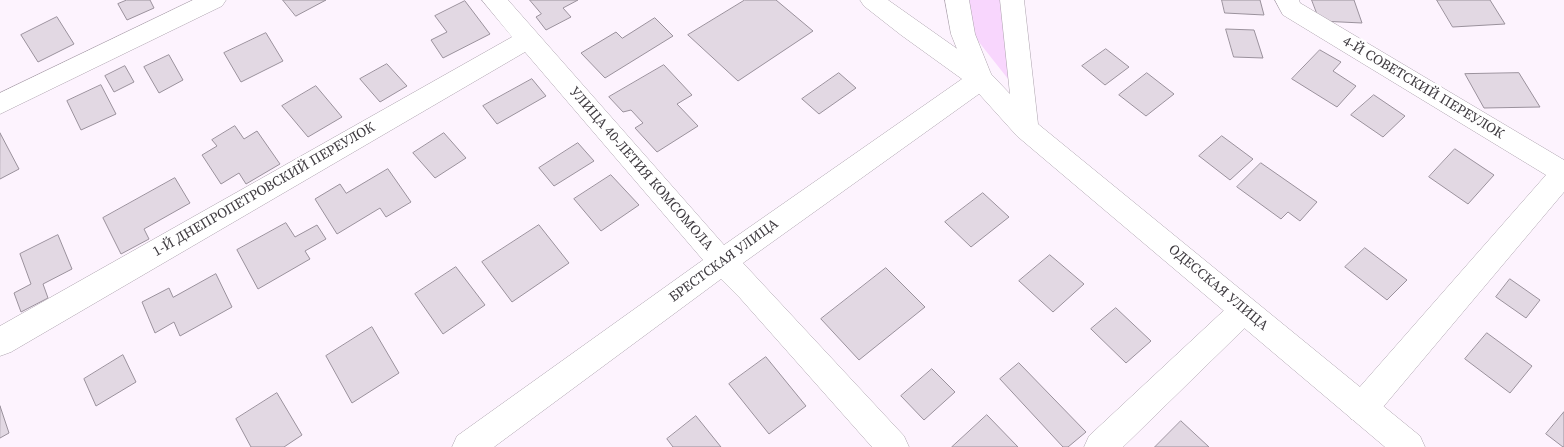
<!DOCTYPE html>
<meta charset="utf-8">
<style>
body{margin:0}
canvas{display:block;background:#fdf3fe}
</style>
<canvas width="1564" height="447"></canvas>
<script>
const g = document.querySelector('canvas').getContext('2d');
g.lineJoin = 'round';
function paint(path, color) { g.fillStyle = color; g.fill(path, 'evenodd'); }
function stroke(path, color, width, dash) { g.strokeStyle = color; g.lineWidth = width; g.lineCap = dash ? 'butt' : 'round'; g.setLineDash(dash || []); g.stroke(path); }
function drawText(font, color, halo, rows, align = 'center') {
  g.font = font + ' "Source Serif 4",serif'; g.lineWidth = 5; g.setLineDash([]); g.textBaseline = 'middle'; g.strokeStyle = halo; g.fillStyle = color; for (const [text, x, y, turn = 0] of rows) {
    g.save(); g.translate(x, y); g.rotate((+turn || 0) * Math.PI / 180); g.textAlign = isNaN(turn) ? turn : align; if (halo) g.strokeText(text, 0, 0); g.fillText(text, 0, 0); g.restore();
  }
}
paint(new Path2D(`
 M 969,0 L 1006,0 L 1016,89 L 971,32 Z`), '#f8d6fd');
const building = new Path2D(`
 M 127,0 L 150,0 L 154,8 L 127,20 L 118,4 Z
 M 283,0 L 326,0 L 296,16 Z
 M 530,0 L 578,0 L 563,8 L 571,17 L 546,30 L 536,17 L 541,14 Z
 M 745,0 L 776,0 L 813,31 L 738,81 L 688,35 Z
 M 1222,0 L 1260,0 L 1264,15 L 1225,13 Z
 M 1312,0 L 1354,0 L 1362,23 L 1320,21 Z
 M 1437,0 L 1490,0 L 1505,24 L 1453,27 Z
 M 465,1 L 490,34 L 443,58 L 431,40 L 447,32 L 435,16 Z
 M 57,17 L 74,44 L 38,62 L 21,35 Z
 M 655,18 L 673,36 L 605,78 L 581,53 L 616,32 L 622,38 Z
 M 1226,29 L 1254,30 L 1263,58 L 1234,57 Z
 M 266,33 L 283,61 L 241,82 L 224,53 Z
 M 1106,49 L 1129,67 L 1105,85 L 1082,66 Z
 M 1320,50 L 1341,62 L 1333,71 L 1356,86 L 1337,107 L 1292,79 Z
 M 169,55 L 183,80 L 159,93 L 144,67 Z
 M 387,64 L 407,86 L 380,102 L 360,79 Z
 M 664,65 L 692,95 L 677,104 L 698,126 L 657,152 L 635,128 L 643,123 L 631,110 L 623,112 L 609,97 Z
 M 125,66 L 134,82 L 114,92 L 105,76 Z
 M 839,73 L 856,88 L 819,114 L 802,99 Z
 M 1147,73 L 1174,94 L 1146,116 L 1119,95 Z
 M 1519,73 L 1540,107 L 1484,108 L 1465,74 Z
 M 532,79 L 546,96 L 497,124 L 483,106 Z
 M 101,85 L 116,114 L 81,130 L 67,101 Z
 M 316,86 L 342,117 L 308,137 L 282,106 Z
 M 1374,95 L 1405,116 L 1383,137 L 1351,115 Z
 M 235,126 L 244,139 L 257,131 L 280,164 L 246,184 L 239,173 L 221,184 L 202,155 L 217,146 L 212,140 Z
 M 0,133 L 19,169 L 0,179 Z
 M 444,133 L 466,158 L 435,178 L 413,153 Z
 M 1222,136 L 1253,159 L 1230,180 L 1199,156 Z
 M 578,143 L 594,161 L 554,186 L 539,168 Z
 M 1455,149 L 1494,175 L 1468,204 L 1429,177 Z
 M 1261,163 L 1317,202 L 1300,221 L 1288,212 L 1281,219 L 1237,187 Z
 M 388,169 L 411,202 L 386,217 L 380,208 L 337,234 L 315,199 L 340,184 L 346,193 Z
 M 611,175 L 639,205 L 601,231 L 574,199 Z
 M 175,178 L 190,203 L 144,229 L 149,239 L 121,254 L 103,218 Z
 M 983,193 L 1009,217 L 971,247 L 945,222 Z
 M 286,223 L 295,237 L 317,225 L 326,239 L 305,251 L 310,259 L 258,289 L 237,250 Z
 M 539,225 L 569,263 L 512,302 L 482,262 Z
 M 58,235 L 72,269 L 43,284 L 48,298 L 21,312 L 14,293 L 31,284 L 20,254 Z
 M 1365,248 L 1407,280 L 1387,300 L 1345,267 Z
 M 1050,255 L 1084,284 L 1053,312 L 1019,281 Z
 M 456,267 L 485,305 L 443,334 L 415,294 Z
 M 886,268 L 925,307 L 859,360 L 821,319 Z
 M 216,274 L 232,307 L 180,336 L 174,322 L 155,333 L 142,302 L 169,288 L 173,297 Z
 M 1510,279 L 1540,300 L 1526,318 L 1496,297 Z
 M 1116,308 L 1151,341 L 1126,363 L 1091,329 Z
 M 372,327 L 399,373 L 352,403 L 326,356 Z
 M 1487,333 L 1532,366 L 1510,393 L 1465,359 Z
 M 123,355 L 136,382 L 96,406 L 84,379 Z
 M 766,357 L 806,406 L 769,434 L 729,384 Z
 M 1019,363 L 1086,432 L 1068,447 L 1063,447 L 1000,379 Z
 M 932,369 L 955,392 L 924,420 L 901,396 Z
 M 277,393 L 302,435 L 284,447 L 251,447 L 236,419 Z
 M 0,406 L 9,433 L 0,438 Z
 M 1564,412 L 1564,447 L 1563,447 L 1546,434 Z
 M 987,415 L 1018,447 L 952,447 Z
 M 696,416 L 721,447 L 673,447 L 667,439 Z
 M 1181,421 L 1209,447 L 1155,447 Z`);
paint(building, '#e2d8e3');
stroke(building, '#9a919c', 1);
const minor = new Path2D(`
 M 193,0 L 226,0 L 222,6 L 0,114 L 0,93 Z
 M 482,0 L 508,0 L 724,245 L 962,79 L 901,35 L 864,6 L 860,0 L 888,0 L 990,72 L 993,79 L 990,86 L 743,263 L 904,436 L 909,447 L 872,447 L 740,298 L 721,279 L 494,447 L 452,447 L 457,436 L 703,260 L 525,52 L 11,352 L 0,356 L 0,326 L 512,37 Z
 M 1275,0 L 1299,0 L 1300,3 L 1564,160 L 1564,192 L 1373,419 L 1362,423 L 1351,419 L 1347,408 L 1351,397 L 1546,175 L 1283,15 Z
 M 1244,297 L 1254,301 L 1259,310 L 1254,319 L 1123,447 L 1084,447 L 1089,436 L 1234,301 Z`);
const major = new Path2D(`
 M 945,0 L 969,0 L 975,34 L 991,74 L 1010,94 L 1000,0 L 1024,0 L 1038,124 L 1420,436 L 1425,447 L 1385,447 L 1017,136 L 972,86 L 969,79 L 951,34 Z`);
stroke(minor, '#aca2ad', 1);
stroke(major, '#aca2ad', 1);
paint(minor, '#fff');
paint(major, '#fff');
drawText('14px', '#3f3b40', '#fff', [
 ["4-Й СОВЕТСКИЙ ПЕРЕУЛОК",1423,88,31],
 ["УЛИЦА 40-ЛЕТИЯ КОМСОМОЛА",641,169,49],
 ["1-Й ДНЕПРОПЕТРОВСКИЙ ПЕРЕУЛОК",264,190,-30],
 ["БРЕСТСКАЯ УЛИЦА",724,261,-36],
 ["ОДЕССКАЯ УЛИЦА",1218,288,40]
]);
</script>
